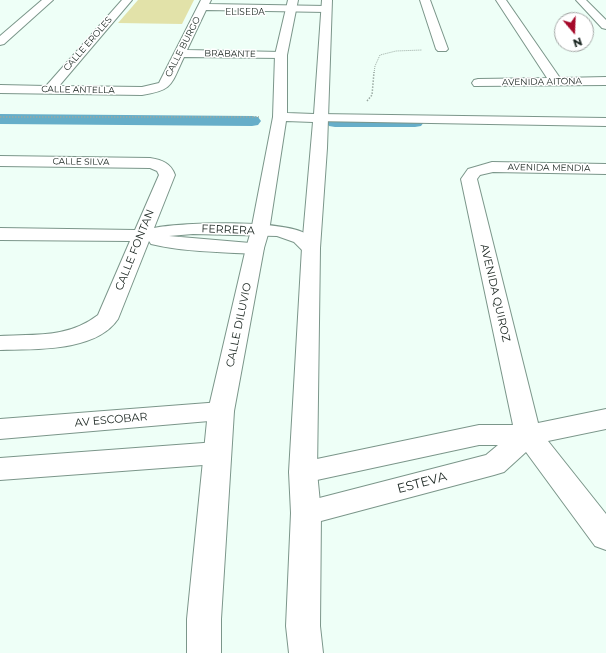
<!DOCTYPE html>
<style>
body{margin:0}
#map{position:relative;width:606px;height:653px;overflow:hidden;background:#eefff7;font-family:Montserrat,sans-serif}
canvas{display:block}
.north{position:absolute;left:554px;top:12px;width:40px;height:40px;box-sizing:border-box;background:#fff;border:1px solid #a3a7a5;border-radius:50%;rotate:161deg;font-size:11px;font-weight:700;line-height:16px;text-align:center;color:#19241f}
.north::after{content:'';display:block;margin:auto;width:14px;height:18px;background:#a50929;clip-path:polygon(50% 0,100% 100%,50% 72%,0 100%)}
</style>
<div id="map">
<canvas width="606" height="653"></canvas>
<div class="north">N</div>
</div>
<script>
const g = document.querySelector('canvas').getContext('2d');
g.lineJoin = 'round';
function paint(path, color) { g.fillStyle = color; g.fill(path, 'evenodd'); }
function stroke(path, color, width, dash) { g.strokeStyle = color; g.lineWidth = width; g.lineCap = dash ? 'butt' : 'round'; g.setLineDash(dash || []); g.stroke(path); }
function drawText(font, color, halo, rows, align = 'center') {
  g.font = font + ' Montserrat,sans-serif'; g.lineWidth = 3; g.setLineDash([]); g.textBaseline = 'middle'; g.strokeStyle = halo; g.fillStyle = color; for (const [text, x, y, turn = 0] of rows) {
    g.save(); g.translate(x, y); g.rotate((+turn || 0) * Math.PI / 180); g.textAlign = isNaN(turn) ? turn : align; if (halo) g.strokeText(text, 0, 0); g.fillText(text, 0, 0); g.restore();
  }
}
paint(new Path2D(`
 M 138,0 L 194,0 L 182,24 L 118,23 Z`), '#e2e2a9');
paint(new Path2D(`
 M 0,114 L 252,116 L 258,117 L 261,121 L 258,125 L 252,126 L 0,124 Z
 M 335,117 L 415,117 L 421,118 L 424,122 L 421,126 L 415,127 L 335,127 L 329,126 L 326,122 L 329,118 Z`), '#66aec9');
const street = new Path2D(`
 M 42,0 L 53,0 L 4,44 L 0,45 L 0,36 Z
 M 122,0 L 132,0 L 59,86 L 142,87 L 159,83 L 201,0 L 211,0 L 209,4 L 326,6 L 331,9 L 326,12 L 206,10 L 187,50 L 281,52 L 285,53 L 287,55 L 285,57 L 281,58 L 184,57 C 171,84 174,90 142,95 L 0,93 L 0,85 L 46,86 Z
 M 420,0 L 430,0 L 448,49 L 446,51 L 438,51 L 436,49 Z
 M 496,0 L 506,0 L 560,78 L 606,77 L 606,85 L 474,86 L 472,83 L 474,80 L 478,79 L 547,78 Z
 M 576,0 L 586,0 L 606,20 L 606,29 L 602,28 Z
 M 319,114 L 606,118 L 606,126 L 314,121 L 312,118 L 314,115 Z
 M 0,156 L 150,158 C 162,160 171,163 175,175 L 154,228 C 182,222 286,219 308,235 C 313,238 317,243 320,248 L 318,252 L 311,254 L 304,252 L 294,242 L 277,236 L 193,234 L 169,236 L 262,244 L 264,248 L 262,252 L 255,254 C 221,252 185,252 151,244 L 149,241 L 118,319 C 96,352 35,349 0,350 L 0,336 C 36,334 68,338 98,315 L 130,241 L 0,240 L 0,228 L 135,230 L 159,175 L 157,171 L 150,168 L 0,166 Z
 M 492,162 L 606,164 L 606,174 L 493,172 L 480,175 L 477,179 L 538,423 L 606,409 L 606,429 L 548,441 L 606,514 L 606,550 L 595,546 L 526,452 L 504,472 L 494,475 L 306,525 L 296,522 L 291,513 L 296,504 L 486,455 L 498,445 L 479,445 L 303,483 L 293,480 L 289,472 L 293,464 L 479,425 L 513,425 L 461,179 L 468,169 Z
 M 221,402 L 230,404 L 234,411 L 230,418 L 221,420 L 0,439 L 0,419 Z
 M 217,442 L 226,446 L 230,453 L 226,460 L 217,464 L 0,480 L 0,458 Z`);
const secondary = new Path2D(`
 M 288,0 L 298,0 L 287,55 L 287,113 L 314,114 L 322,0 L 332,0 L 327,148 L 320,248 L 317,472 L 321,513 L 320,626 L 323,653 L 289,653 L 286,626 L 291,513 L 289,472 L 302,248 L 313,122 L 286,121 L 269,231 L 264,248 L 234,411 L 221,619 L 221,653 L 187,653 L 187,619 L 208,411 L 246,248 L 251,231 L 273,117 L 275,55 Z`);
stroke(street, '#7b968a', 2);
stroke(secondary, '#7b968a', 2);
stroke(new Path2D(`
 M 374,73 L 375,66 L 380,55 L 396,51 L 422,50`), '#9aa9a2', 1, [1, 1]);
stroke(new Path2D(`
 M 367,101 L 372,95 L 374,72
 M 0,117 L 259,117`), '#9aa9a2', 1.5, [1.5, 1.5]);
paint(street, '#fff');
paint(secondary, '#fff');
drawText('9px', '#19241f', '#fff', [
 ["ELISEDA",245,12],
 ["CALLE EROLES",88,44,-49],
 ["CALLE BURGO",183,47,-63],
 ["BRABANTE",230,54,1],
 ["AVENIDA AITONA",542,82,-1],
 ["CALLE ANTELLA",78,90,1],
 ["CALLE SILVA",81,162,1],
 ["AVENIDA MENDIA",549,168,1]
]);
drawText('11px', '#19241f', '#fff', [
 ["FERRERA",228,230,2],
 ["CALLE FONTAN",135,250,-68],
 ["AVENIDA QUIROZ",495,293,77],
 ["CALLE DILUVIO",239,325,-78],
 ["AV ESCOBAR",111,420,-5]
]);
drawText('13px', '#19241f', '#fff', [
 ["ESTEVA",422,483,-15]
]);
</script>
